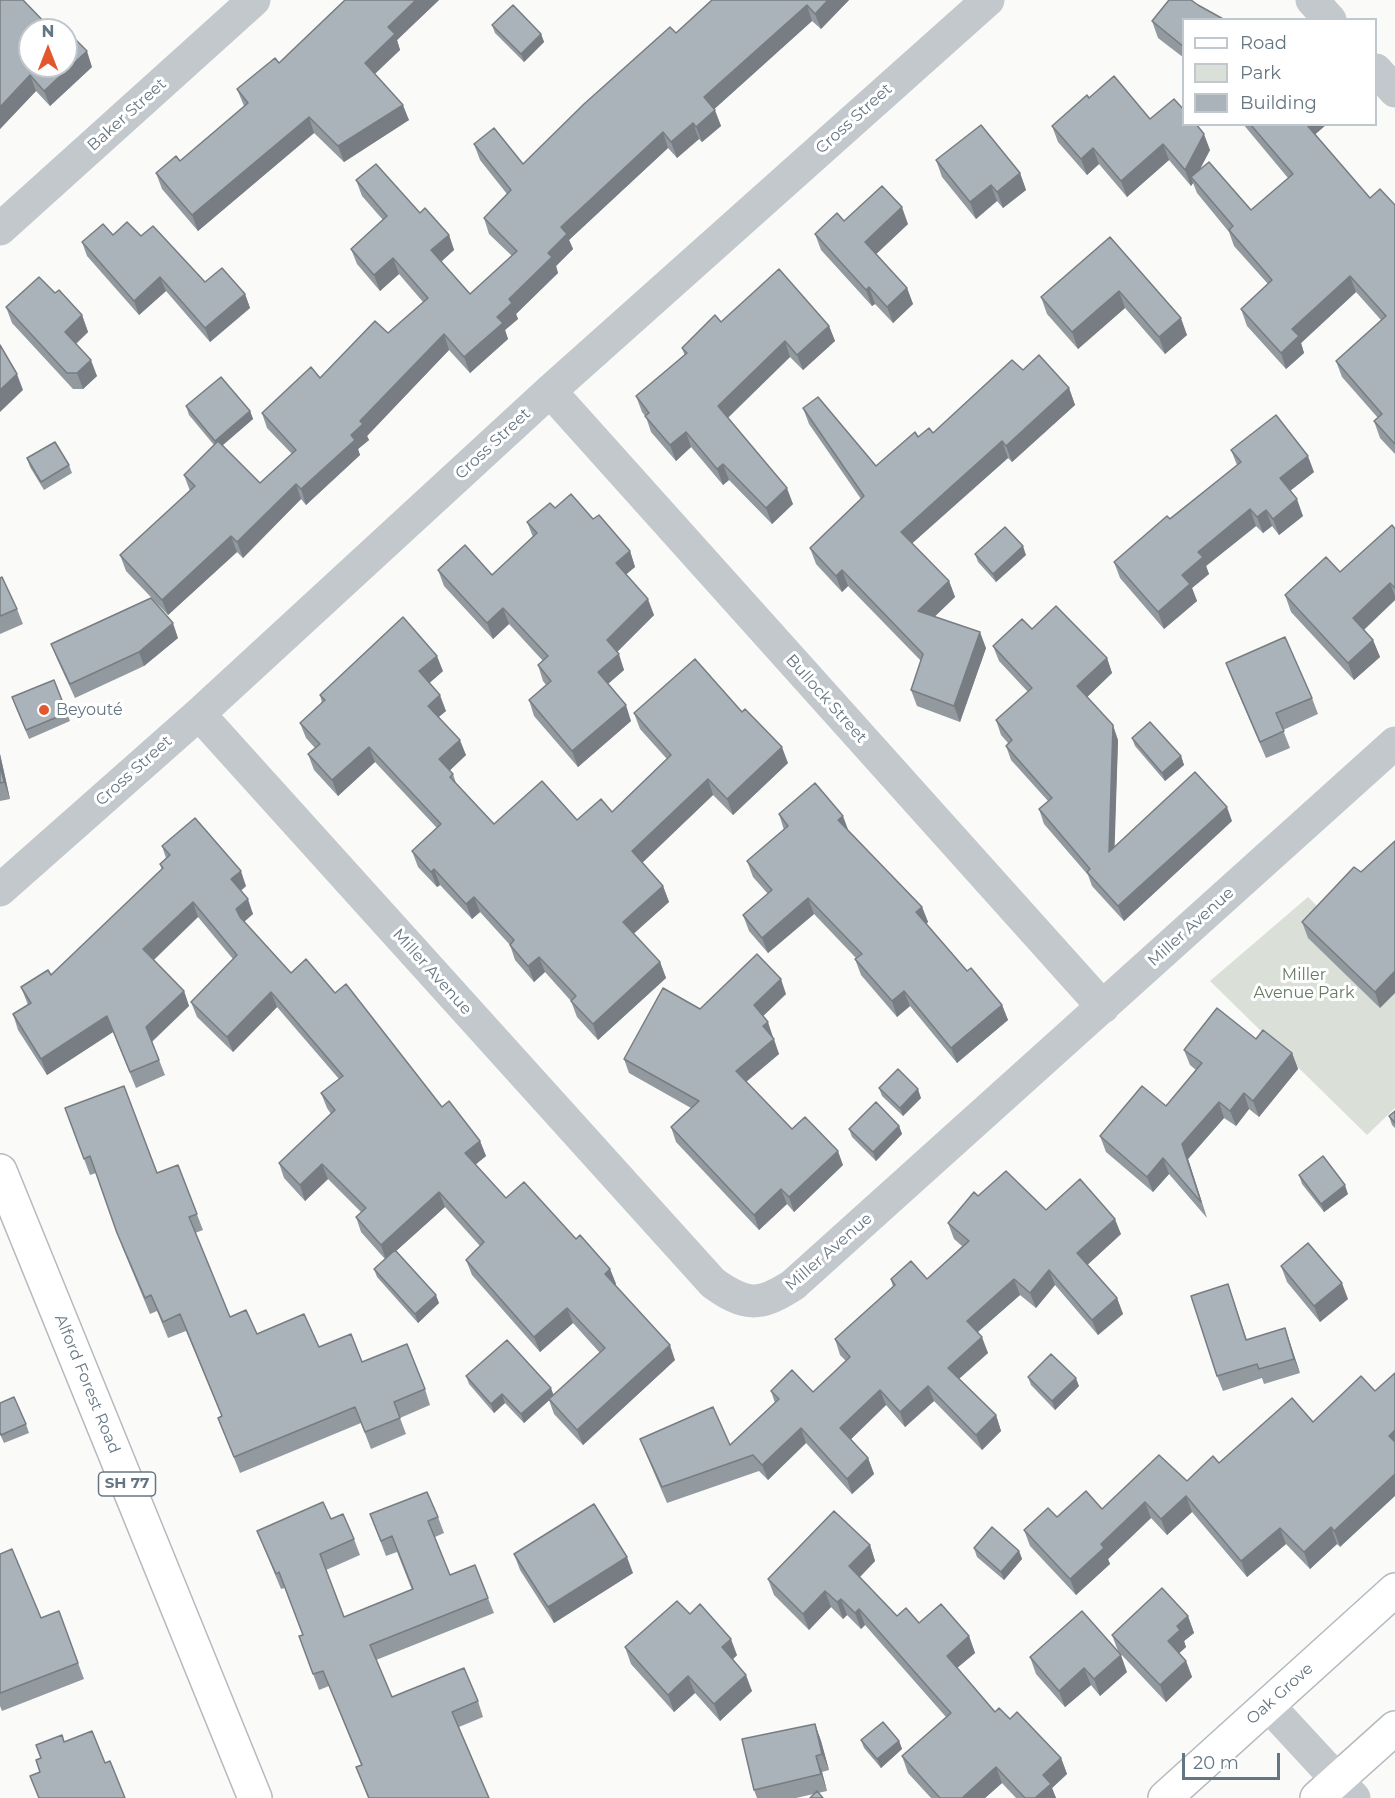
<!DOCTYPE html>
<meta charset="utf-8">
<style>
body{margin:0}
#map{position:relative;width:1395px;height:1798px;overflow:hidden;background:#fafaf8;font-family:Montserrat,sans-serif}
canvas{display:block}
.legend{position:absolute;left:1182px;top:18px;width:195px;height:108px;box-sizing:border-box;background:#fff;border:2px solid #c1c8cd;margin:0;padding:8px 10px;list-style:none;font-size:18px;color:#657683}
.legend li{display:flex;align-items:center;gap:12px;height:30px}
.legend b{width:30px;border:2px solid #c1c8cd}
.north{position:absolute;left:18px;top:18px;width:60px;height:60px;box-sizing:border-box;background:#fff;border:2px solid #c1c8cd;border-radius:50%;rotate:0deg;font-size:16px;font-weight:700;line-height:24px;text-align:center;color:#657683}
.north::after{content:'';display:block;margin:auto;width:21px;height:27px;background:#e4572e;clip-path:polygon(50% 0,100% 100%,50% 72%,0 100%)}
.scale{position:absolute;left:1182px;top:1753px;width:98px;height:27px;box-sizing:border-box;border:3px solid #657683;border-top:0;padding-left:8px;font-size:18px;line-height:21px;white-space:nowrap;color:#657683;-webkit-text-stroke:4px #fff;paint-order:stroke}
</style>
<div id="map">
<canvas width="1395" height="1798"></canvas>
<ul class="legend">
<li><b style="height:8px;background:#fff"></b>Road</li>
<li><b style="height:16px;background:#dadfd7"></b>Park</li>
<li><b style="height:16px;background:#aab3b9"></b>Building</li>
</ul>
<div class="north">N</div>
<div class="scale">20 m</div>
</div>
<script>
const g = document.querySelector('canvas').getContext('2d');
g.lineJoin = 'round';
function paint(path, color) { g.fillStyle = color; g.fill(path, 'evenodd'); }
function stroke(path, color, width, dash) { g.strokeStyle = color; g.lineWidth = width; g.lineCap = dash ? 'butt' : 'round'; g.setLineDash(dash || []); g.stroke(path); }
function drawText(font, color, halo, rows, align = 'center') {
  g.font = font + ' Montserrat,sans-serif'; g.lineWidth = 6; g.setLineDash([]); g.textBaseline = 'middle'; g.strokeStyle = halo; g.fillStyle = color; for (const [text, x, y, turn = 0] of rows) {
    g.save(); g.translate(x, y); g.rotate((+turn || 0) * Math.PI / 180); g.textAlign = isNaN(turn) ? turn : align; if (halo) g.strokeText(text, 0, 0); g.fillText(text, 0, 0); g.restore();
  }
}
paint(new Path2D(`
 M 1308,897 L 1395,984 L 1395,1108 L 1367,1135 L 1210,981 Z`), '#dadfd7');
const secondary = new Path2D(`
 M 1165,1798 L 1395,1590
 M 1317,1798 L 1395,1728`);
const primary = new Path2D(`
 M 0,1171 L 255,1798`);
stroke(secondary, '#b3babf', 36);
stroke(primary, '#b5babe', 36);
stroke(new Path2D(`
 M 1312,0 L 1330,20
 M 1376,70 L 1395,91
 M 0,229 L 254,0
 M 550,391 L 1103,1007
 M 199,714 L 713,1283 C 745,1306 759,1307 793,1285 L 1395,743
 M 0,890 L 199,714 L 550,391 L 988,0
 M 1268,1705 L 1354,1798`), '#c3c8cc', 33);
stroke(secondary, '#fff', 33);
stroke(primary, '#fff', 33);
paint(new Path2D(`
 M 0,0 L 30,30 L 92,67 L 50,106 L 36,91 L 0,129 Z
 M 345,0 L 439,0 L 397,40 L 400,50 L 375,74 L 409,120 L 344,162 L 314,133 L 198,231 L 162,189 L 156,173 L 180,161 L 244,106 L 237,89 L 279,63 Z
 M 712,0 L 849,0 L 821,29 L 812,21 L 714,109 L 721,126 L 702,142 L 699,139 L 677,158 L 668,148 L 569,240 L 573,249 L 556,266 L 558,273 L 516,314 L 518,319 L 505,330 L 508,339 L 470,373 L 449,350 L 367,436 L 369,440 L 358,449 L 360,455 L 306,505 L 301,499 L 243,558 L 237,552 L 168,615 L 126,571 L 120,555 L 190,491 L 184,475 L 214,445 L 189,415 L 186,406 L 250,411 L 253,419 L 222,446 L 260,483 L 292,454 L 267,428 L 262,413 L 320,378 L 388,333 L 423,302 L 399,274 L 380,291 L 357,264 L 351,249 L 383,220 L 362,196 L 356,180 L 420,213 L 449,235 L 454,250 L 441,262 L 470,294 L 512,256 L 489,234 L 484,218 L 507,194 L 480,160 L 474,144 L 523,164 L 676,33 Z
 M 1198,5 L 1184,20 L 1184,58 L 1158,38 L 1152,21 Z
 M 492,25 L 541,34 L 544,42 L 524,62 L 495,33 Z
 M 1089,98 L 1150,119 L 1210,150 L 1199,170 L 1251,210 L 1288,178 L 1243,124 L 1327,124 L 1315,134 L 1370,198 L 1395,205 L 1395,454 L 1380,438 L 1374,421 L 1378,418 L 1342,377 L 1336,361 L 1381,320 L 1356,292 L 1301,343 L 1304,353 L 1286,369 L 1247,326 L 1241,309 L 1268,284 L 1234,246 L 1229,232 L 1197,193 L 1193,183 L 1191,186 L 1169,160 L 1127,197 L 1099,164 L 1087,175 L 1058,142 L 1052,126 Z
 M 936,160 L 1020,173 L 1026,190 L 1003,208 L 997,201 L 976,219 L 942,177 Z
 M 844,221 L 908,224 L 876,254 L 907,288 L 913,304 L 893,323 L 875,304 L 872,306 L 821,250 L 815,234 Z
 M 113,235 L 141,236 L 205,282 L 245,294 L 250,308 L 210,342 L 166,291 L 139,315 L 87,256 L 82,242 Z
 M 1110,237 L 1187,335 L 1165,354 L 1125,308 L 1078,349 L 1047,314 L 1041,297 Z
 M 55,293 L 82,315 L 88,332 L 76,344 L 97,376 L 83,389 L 73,389 L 12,323 L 6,307 Z
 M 721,322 L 829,326 L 835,341 L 803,370 L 790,357 L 728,418 L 793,504 L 772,524 L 729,480 L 723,485 L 691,447 L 676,461 L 651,432 L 646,417 L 642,412 L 636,396 L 685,356 L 682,348 Z
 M 1023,370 L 1069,388 L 1075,405 L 1012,462 L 1008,458 L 912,543 L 949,581 L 955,597 L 935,616 L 986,648 L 960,722 L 917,706 L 911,690 L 921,661 L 848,586 L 842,592 L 816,564 L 810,548 L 861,499 L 809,424 L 803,408 L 876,466 L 918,437 L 933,433 Z
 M 1231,450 L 1314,472 L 1290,491 L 1303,516 L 1279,535 L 1272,526 L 1263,533 L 1256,526 L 1206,566 L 1209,574 L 1192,588 L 1197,601 L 1164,629 L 1120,578 L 1114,562 L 1237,465 Z
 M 27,458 L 69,465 L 72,473 L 44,490 L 30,467 Z
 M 555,508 L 593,519 L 630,551 L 635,567 L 626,574 L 654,615 L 617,652 L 624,670 L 608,684 L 631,721 L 578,767 L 534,716 L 529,700 L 546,685 L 543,681 L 538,665 L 543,661 L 509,624 L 493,639 L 444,586 L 438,570 L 492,575 L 533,537 L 527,522 Z
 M 1395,529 L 1395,600 L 1364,630 L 1373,640 L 1380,657 L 1354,680 L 1291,612 L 1285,595 L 1340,572 Z
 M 975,554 L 1026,555 L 996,582 L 978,562 Z
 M 0,578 L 17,609 L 23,624 L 0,634 Z
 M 1032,629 L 1107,658 L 1112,673 L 1087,697 L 1118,740 L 1114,847 L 1232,821 L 1124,921 L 1092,886 L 1088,875 L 1044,824 L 1039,809 L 1048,801 L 1011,760 L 1006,746 L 1008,743 L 1001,735 L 996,720 L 1028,692 L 999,661 L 993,646 Z
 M 178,638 L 144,666 L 75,698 L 57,659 L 51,644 Z
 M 1226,663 L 1312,698 L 1318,714 L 1283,730 L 1290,748 L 1266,758 L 1232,679 Z
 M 443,671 L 429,683 L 446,711 L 438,717 L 466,755 L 449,771 L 453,774 L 456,783 L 494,824 L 577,820 L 612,812 L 667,759 L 640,729 L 634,713 L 742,712 L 788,763 L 733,815 L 713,795 L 642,862 L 663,886 L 669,902 L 633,933 L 660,962 L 666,978 L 598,1040 L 577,1017 L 571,1001 L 545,972 L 534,982 L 515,960 L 510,945 L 480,912 L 472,919 L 440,885 L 437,887 L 418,867 L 412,851 L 437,828 L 375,762 L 338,796 L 314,770 L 308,754 L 315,748 L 306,738 L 300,723 L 322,703 L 320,695 Z
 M 15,705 L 67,713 L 70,721 L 29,739 Z
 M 1132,738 L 1181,756 L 1184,765 L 1165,781 L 1135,746 Z
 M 0,754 L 10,799 L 0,801 Z
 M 779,814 L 848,830 L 922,907 L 928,922 L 926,924 L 967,971 L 1002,1005 L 1008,1020 L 957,1063 L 910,1006 L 897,1017 L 861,975 L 855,959 L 856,958 L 814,914 L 768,953 L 749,931 L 743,915 L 768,894 L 753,877 L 747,861 L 784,830 Z
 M 162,846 L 246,886 L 241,891 L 253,914 L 244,922 L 291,973 L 335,993 L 442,1107 L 480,1141 L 486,1156 L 475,1165 L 506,1198 L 576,1239 L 610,1269 L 616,1284 L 615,1285 L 675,1360 L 583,1445 L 554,1414 L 549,1400 L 524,1423 L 505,1403 L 494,1413 L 469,1384 L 466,1376 L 553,1395 L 600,1353 L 573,1323 L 540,1352 L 472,1275 L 466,1260 L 480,1246 L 445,1207 L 396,1251 L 439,1303 L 418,1323 L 377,1277 L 374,1269 L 385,1259 L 361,1232 L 356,1217 L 361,1212 L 328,1179 L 305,1201 L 284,1178 L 279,1163 L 331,1114 L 327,1108 L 321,1093 L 339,1079 L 277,1007 L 233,1052 L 197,1017 L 191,1002 L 233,959 L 198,917 L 154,960 L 184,991 L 189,1006 L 152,1042 L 165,1075 L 136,1088 L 113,1032 L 47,1075 L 18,1030 L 13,1014 L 28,1005 L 21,987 L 51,975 L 162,870 L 160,864 L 166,858 Z
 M 1361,872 L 1380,1008 L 1308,938 L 1302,922 Z
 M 786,994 L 763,1016 L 773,1037 L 772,1038 L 779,1054 L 746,1082 L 792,1129 L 843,1165 L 794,1212 L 787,1204 L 759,1230 L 676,1142 L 671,1127 L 691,1108 L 629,1073 L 624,1059 L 700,1009 Z
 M 1256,1039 L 1292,1053 L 1298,1069 L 1259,1117 L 1249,1109 L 1236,1126 L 1224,1118 L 1188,1159 L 1207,1218 L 1169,1174 L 1153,1192 L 1106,1152 L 1100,1136 L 1166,1106 L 1196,1070 L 1190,1065 L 1184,1050 Z
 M 879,1088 L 921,1098 L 903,1116 L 882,1096 Z
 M 65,1108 L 157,1173 L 178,1165 L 203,1230 L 195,1233 L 230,1317 L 257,1334 L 319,1347 L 362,1362 L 425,1389 L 430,1405 L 400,1418 L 406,1434 L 371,1449 L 361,1423 L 240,1473 L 218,1418 L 222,1417 L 186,1331 L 168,1338 L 157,1311 L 150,1314 L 123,1249 L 96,1173 L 90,1175 Z
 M 1395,1111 L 1395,1128 L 1392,1125 L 1389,1116 Z
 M 899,1126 L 902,1134 L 876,1161 L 852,1137 L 849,1129 Z
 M 1299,1175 L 1348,1194 L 1324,1212 L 1302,1184 Z
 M 978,1196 L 1046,1210 L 1121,1234 L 1087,1265 L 1117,1298 L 1123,1314 L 1098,1335 L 1055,1285 L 1036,1308 L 1020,1295 L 978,1332 L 988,1353 L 959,1379 L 996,1415 L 1001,1431 L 982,1450 L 934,1401 L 905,1427 L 886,1405 L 851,1439 L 868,1458 L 874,1474 L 852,1494 L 806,1443 L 768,1480 L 759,1471 L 667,1503 L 646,1454 L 640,1439 L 730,1445 L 775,1403 L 771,1391 L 813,1392 L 846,1361 L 840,1355 L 835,1339 L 893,1287 L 891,1279 L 927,1279 L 962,1246 L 954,1239 L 948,1223 Z
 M 1281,1266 L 1348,1299 L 1320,1322 L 1287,1282 Z
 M 1228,1284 L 1247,1340 L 1290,1343 L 1300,1373 L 1264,1384 L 1262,1378 L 1223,1391 L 1217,1376 Z
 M 1028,1377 L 1079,1386 L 1055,1410 L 1031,1385 Z
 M 1292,1398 L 1340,1547 L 1337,1544 L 1310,1569 L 1286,1544 L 1247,1577 L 1192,1512 L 1167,1535 L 1151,1518 L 1108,1559 L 1110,1564 L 1076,1595 L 1030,1546 L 1024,1530 L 1057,1517 L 1102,1509 L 1187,1481 L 1219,1463 Z
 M 0,1403 L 26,1424 L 29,1433 L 4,1443 L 0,1434 Z
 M 370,1514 L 438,1517 L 444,1533 L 435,1537 L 450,1575 L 488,1598 L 494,1613 L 376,1660 L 392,1697 L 478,1701 L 483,1717 L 459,1727 L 489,1798 L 368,1798 L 356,1767 L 361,1765 L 329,1686 L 319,1690 L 299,1636 L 303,1635 L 285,1588 L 281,1589 L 257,1531 L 331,1519 L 354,1539 L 360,1555 L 326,1570 L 344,1617 L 412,1590 L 397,1552 L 386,1556 Z
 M 870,1545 L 875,1561 L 860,1577 L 897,1616 L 919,1623 L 969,1636 L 975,1653 L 957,1668 L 995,1712 L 1010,1719 L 1061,1758 L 1067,1774 L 1052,1788 L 1056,1798 L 1016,1798 L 1002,1783 L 985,1798 L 931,1798 L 908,1773 L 902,1756 L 946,1717 L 865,1625 L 861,1629 L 847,1615 L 843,1619 L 831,1607 L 809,1630 L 774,1595 L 768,1579 Z
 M 974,1548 L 1019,1551 L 1022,1559 L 1004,1580 L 977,1557 Z
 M 0,1554 L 41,1618 L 59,1611 L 84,1679 L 2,1711 L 0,1706 Z
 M 514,1554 L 633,1573 L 554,1623 L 520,1570 Z
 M 690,1614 L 737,1655 L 733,1659 L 752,1691 L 720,1721 L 695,1693 L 674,1712 L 631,1664 L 625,1647 Z
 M 1188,1616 L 1194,1633 L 1184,1641 L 1186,1647 L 1179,1653 L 1186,1661 L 1192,1677 L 1166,1702 L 1118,1651 L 1112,1635 Z
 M 1030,1657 L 1127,1672 L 1100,1696 L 1091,1685 L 1065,1707 L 1036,1674 Z
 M 815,1724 L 821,1741 L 829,1770 L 822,1772 L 827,1791 L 796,1798 L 757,1798 L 754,1790 Z
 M 861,1740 L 899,1741 L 902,1749 L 881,1768 L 864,1748 Z`), '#929a9f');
paint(new Path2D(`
 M 416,0 L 439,0 L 397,40 L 400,50 L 370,78 L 365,63 L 388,27 Z
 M 828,0 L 849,0 L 821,29 L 815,14 Z
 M 807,5 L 812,21 L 710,113 L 704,97 Z
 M 541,34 L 544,42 L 524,62 L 521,54 Z
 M 87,51 L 92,67 L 50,106 L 44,91 Z
 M 30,75 L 36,91 L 0,129 L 0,107 Z
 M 403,105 L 409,120 L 344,162 L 338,146 Z
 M 715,110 L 721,126 L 702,142 L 696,127 Z
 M 309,117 L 314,133 L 198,231 L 192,215 Z
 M 693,123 L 699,139 L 677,158 L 671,142 Z
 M 1305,124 L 1327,124 L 1310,139 Z
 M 663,132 L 668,148 L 569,240 L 573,249 L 556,266 L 558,273 L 516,314 L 518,319 L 505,330 L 508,339 L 470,373 L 464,357 L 497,317 L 509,299 L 548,253 L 561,227 Z
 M 1204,134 L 1210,150 L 1194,181 L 1191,177 L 1193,183 L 1191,186 L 1185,170 Z
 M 1163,144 L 1169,160 L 1127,197 L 1121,181 Z
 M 1093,148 L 1099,164 L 1087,175 L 1081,159 Z
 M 1020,173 L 1026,190 L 1003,208 L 997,192 Z
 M 991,185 L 997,201 L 976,219 L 970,202 Z
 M 902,207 L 908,224 L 871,259 L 865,242 Z
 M 449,235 L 454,250 L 436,266 L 431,250 Z
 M 393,258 L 399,274 L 380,291 L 374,275 Z
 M 1350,276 L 1356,292 L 1301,343 L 1304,353 L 1286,369 L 1281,353 L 1292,329 Z
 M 160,277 L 166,291 L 139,315 L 134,301 Z
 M 869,287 L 875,304 L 872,306 L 866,290 Z
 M 907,288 L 913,304 L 893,323 L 887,307 Z
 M 1119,291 L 1125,308 L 1078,349 L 1072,332 Z
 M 245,294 L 250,308 L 210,342 L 205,328 Z
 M 82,315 L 88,332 L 71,348 L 65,332 Z
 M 1181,318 L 1187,335 L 1165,354 L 1159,337 Z
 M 829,326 L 835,341 L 803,370 L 797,355 Z
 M 444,334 L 449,350 L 367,436 L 369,440 L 358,449 L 360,455 L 306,505 L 301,489 L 351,435 L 360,421 Z
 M 785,341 L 790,357 L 723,422 L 718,406 Z
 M 91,360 L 97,376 L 83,389 L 77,373 Z
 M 17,374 L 23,390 L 0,412 L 0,390 Z
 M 1069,388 L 1075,405 L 1012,462 L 1006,446 Z
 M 250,411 L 253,419 L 218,449 L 215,441 Z
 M 686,432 L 691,447 L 676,461 L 670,445 Z
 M 1002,441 L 1008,458 L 907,548 L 901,532 Z
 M 1308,456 L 1314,472 L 1286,494 L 1280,478 Z
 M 723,464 L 729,480 L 723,485 L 717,469 Z
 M 296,484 L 301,499 L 243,558 L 237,542 Z
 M 787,488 L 793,504 L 772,524 L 766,508 Z
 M 1297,499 L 1303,516 L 1279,535 L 1273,519 Z
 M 1250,509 L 1256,526 L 1206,566 L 1209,574 L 1192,588 L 1197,601 L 1164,629 L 1158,612 L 1198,552 Z
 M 1266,510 L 1272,526 L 1263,533 L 1257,517 Z
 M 231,536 L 237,552 L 168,615 L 162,600 Z
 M 1023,546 L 1026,555 L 996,582 L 993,574 Z
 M 630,551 L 635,567 L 622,578 L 616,563 Z
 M 842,570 L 848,586 L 842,592 L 836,576 Z
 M 949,581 L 955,597 L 924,627 L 918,611 Z
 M 1390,583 L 1395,596 L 1395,600 L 1359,634 L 1353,618 Z
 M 648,599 L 654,615 L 613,656 L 607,640 Z
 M 503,608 L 509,624 L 493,639 L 487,623 Z
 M 173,623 L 178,638 L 144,666 L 139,652 Z
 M 980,632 L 986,648 L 960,722 L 954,706 Z
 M 1373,640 L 1380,657 L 1354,680 L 1348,663 Z
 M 619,654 L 624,670 L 603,688 L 598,672 Z
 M 437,656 L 443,671 L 425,687 L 419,671 Z
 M 1107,658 L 1112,673 L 1083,701 L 1077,686 Z
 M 440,695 L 446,711 L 433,722 L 428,706 Z
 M 626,705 L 631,721 L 578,767 L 572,751 Z
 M 1113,725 L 1118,740 L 1114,867 L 1109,852 Z
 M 460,740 L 466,755 L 445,775 L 439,759 Z
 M 369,747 L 375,762 L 338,796 L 332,780 Z
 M 782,747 L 788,763 L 733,815 L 727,799 Z
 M 0,754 L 10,799 L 4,782 L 0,765 Z
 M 1181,756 L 1184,765 L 1165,781 L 1162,773 Z
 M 708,779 L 713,795 L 638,867 L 632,851 Z
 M 1227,807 L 1232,821 L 1124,921 L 1118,906 Z
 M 843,816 L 849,832 L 838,820 Z
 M 434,869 L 440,885 L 437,887 L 431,872 Z
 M 241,871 L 246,886 L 236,894 L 231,879 Z
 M 663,886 L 669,902 L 629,938 L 623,922 Z
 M 474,897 L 480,912 L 472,919 L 466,904 Z
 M 808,898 L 814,914 L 768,953 L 762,938 Z
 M 248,899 L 253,914 L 241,924 L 236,909 Z
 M 193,902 L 198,917 L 149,964 L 143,949 Z
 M 922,907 L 928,922 L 922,928 L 916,912 Z
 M 539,957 L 545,972 L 534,982 L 528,966 Z
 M 660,962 L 666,978 L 598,1040 L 593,1024 Z
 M 1395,971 L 1395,993 L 1380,1008 L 1375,992 Z
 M 781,979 L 786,994 L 759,1020 L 754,1005 Z
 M 184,991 L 189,1006 L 151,1042 L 146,1027 Z
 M 904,991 L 910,1006 L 897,1017 L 892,1001 Z
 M 271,992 L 277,1007 L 233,1052 L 227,1037 Z
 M 1002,1005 L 1008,1020 L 957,1063 L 951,1048 Z
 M 107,1016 L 113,1032 L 47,1075 L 41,1059 Z
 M 768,1022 L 773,1037 L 768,1041 L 763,1026 Z
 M 774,1039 L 779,1054 L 741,1086 L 736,1071 Z
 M 1292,1053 L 1298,1069 L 1259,1117 L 1253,1101 Z
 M 918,1089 L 921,1098 L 903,1116 L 900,1108 Z
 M 1244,1093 L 1249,1109 L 1236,1126 L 1230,1111 Z
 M 1219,1102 L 1224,1118 L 1188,1159 L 1207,1218 L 1182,1144 Z
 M 899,1126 L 902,1134 L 876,1161 L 873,1152 Z
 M 480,1141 L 486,1156 L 471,1168 L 465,1153 Z
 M 838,1151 L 843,1165 L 794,1212 L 789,1197 Z
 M 1163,1158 L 1169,1174 L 1153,1192 L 1147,1177 Z
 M 322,1164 L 328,1179 L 305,1201 L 300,1185 Z
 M 1345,1185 L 1348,1194 L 1324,1212 L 1321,1204 Z
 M 781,1189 L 787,1204 L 759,1230 L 754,1215 Z
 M 439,1192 L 445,1207 L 386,1260 L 381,1245 Z
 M 1115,1219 L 1121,1234 L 1083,1269 L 1077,1253 Z
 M 610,1269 L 616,1284 L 611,1289 L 605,1274 Z
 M 1049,1270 L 1055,1285 L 1036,1308 L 1030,1293 Z
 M 1014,1279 L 1020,1295 L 973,1336 L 967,1321 Z
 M 1342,1283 L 1348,1299 L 1320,1322 L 1314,1306 Z
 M 436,1295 L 439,1303 L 418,1323 L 415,1314 Z
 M 1117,1298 L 1123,1314 L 1098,1335 L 1092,1320 Z
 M 567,1308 L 573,1323 L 540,1352 L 534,1337 Z
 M 1285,1328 L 1300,1373 L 1294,1359 Z
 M 982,1337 L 988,1353 L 954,1383 L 948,1368 Z
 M 670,1345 L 675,1360 L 583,1445 L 577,1430 Z
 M 1076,1378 L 1079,1386 L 1055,1410 L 1052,1401 Z
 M 928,1386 L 934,1401 L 905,1427 L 900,1412 Z
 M 551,1388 L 554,1396 L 524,1423 L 521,1414 Z
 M 880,1390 L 886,1405 L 846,1444 L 840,1428 Z
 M 502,1394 L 505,1403 L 494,1413 L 491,1404 Z
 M 996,1415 L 1001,1431 L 982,1450 L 976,1435 Z
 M 801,1428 L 806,1443 L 768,1480 L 762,1465 Z
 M 1395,1430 L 1395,1451 L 1389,1436 Z
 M 868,1458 L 874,1474 L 852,1494 L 847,1479 Z
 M 1395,1474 L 1395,1496 L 1340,1547 L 1334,1531 Z
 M 1186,1496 L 1192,1512 L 1167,1535 L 1161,1519 Z
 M 1145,1502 L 1151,1518 L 1108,1559 L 1110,1564 L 1076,1595 L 1070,1579 L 1101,1544 Z
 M 1331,1527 L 1337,1544 L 1310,1569 L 1304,1552 Z
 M 1280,1528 L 1286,1544 L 1247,1577 L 1241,1561 Z
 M 870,1545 L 875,1561 L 855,1582 L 849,1566 Z
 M 1019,1551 L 1022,1559 L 1004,1580 L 1001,1572 Z
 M 627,1557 L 633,1573 L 554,1623 L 548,1607 Z
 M 825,1591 L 831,1607 L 809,1630 L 803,1614 Z
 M 841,1599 L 847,1615 L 843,1619 L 837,1602 Z
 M 859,1609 L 865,1625 L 861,1629 L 855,1613 Z
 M 1188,1616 L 1194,1633 L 1184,1641 L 1186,1647 L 1174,1658 L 1168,1641 L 1177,1626 Z
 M 969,1636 L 975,1653 L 952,1672 L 947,1656 Z
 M 731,1639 L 737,1655 L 728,1664 L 722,1647 Z
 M 1121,1655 L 1127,1672 L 1100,1696 L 1094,1679 Z
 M 1186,1661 L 1192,1677 L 1166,1702 L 1160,1685 Z
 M 1084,1668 L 1091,1685 L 1065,1707 L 1059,1691 Z
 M 746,1675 L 752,1691 L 720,1721 L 714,1704 Z
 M 688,1676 L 695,1693 L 674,1712 L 668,1695 Z
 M 815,1724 L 821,1741 L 829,1770 L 822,1754 Z
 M 899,1741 L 902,1749 L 881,1768 L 877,1759 Z
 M 816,1756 L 822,1772 L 827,1791 L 821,1774 Z
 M 1061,1758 L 1067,1774 L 1052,1788 L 1056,1798 L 1035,1798 L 1043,1775 Z
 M 996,1767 L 1002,1783 L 985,1798 L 962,1798 Z`), '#777d82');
const building = new Path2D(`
 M 0,0 L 23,0 L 52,30 L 30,30 L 30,66 L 66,66 L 66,32 L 67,31 L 87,51 L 44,91 L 30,75 L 0,107 Z
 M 345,0 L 416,0 L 388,27 L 395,34 L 365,63 L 403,105 L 338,146 L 309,117 L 192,215 L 156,173 L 176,156 L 180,161 L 248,103 L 237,89 L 275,58 L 279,63 Z
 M 712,0 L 828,0 L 815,14 L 807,5 L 704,97 L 715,110 L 696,127 L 693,123 L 671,142 L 663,132 L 561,227 L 567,234 L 548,253 L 552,257 L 509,299 L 512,303 L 497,317 L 503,323 L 464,357 L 444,334 L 360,421 L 363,424 L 351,435 L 355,440 L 301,489 L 296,484 L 237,542 L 231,536 L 162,600 L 120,555 L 195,486 L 184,475 L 218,441 L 260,483 L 296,450 L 262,413 L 311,367 L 320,378 L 375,321 L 388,333 L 428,298 L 393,258 L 374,275 L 351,249 L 387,216 L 356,180 L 376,164 L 420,213 L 425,208 L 449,235 L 431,250 L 470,294 L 517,251 L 484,218 L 511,190 L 474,144 L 494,128 L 523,164 L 584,104 L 670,27 L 676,33 Z
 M 1169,0 L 1191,0 L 1198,5 L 1225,20 L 1184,20 L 1184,47 L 1152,21 Z
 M 513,5 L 541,34 L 521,54 L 492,25 Z
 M 1114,76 L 1150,119 L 1174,99 L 1184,110 L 1184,124 L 1196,124 L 1204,134 L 1185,170 L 1163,144 L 1121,181 L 1093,148 L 1081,159 L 1052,126 L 1087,95 L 1089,98 Z
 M 1250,124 L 1306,124 L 1370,198 L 1380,189 L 1395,205 L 1395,444 L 1374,421 L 1382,414 L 1336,361 L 1386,316 L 1350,276 L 1292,329 L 1299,336 L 1281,353 L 1241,309 L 1272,280 L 1229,230 L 1233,226 L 1191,177 L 1209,162 L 1251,210 L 1293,174 Z
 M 981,125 L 1020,173 L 997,192 L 991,185 L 970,202 L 936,160 Z
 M 882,186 L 902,207 L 865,242 L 907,288 L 887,307 L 869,287 L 866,290 L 815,234 L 837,213 L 844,221 Z
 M 127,222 L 141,236 L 153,226 L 205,282 L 222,268 L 245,294 L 205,328 L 160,277 L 134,301 L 82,242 L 103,224 L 113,235 Z
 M 1110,237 L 1181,318 L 1159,337 L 1119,291 L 1072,332 L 1041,297 Z
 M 779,269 L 829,326 L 797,355 L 785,341 L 718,406 L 787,488 L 766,508 L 723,464 L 717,469 L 686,432 L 670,445 L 645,416 L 649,413 L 636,396 L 687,353 L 682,348 L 715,315 L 721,322 Z
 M 39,277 L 55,293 L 59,290 L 82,315 L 65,332 L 91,360 L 77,373 L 67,373 L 6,307 Z
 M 0,345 L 17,374 L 0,390 Z
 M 1039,355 L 1069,388 L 1006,446 L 1002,441 L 901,532 L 949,581 L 918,611 L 980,632 L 954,706 L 911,690 L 923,654 L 842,570 L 836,576 L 810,548 L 864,496 L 803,408 L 818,397 L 876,466 L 915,432 L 918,437 L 929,428 L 933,433 L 1012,360 L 1023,370 Z
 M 221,377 L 250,411 L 215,441 L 186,406 Z
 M 1276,415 L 1308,456 L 1280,478 L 1297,499 L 1273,519 L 1266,510 L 1257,517 L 1250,509 L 1198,552 L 1203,557 L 1182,575 L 1190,584 L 1158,612 L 1114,562 L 1167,516 L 1170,519 L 1241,462 L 1231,450 Z
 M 55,442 L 69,465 L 41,482 L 27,458 Z
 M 571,494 L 593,519 L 599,515 L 630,551 L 616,563 L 648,599 L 607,640 L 619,654 L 598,672 L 626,705 L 572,751 L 529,700 L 551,681 L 538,665 L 548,656 L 503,608 L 487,623 L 438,570 L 465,545 L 492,575 L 537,533 L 527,522 L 550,503 L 555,508 Z
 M 1392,525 L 1395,529 L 1395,588 L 1390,583 L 1353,618 L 1373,640 L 1348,663 L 1285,595 L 1326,557 L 1340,572 Z
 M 1005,527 L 1023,546 L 993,574 L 975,554 Z
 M 2,577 L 17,609 L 0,616 L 0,578 Z
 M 151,598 L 173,623 L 139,652 L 70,684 L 51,644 Z
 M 1056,606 L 1107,658 L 1077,686 L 1113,725 L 1109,852 L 1195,772 L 1227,807 L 1118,906 L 1087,872 L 1090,869 L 1039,809 L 1052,798 L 1006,746 L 1012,740 L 996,720 L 1032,688 L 993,646 L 1022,619 L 1032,629 Z
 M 403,617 L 437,656 L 419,671 L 440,695 L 428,706 L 460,740 L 439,759 L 453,774 L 450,777 L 494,824 L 542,781 L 577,820 L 601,799 L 612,812 L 671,755 L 634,713 L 695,659 L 742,712 L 745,709 L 782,747 L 727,799 L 708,779 L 632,851 L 663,886 L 623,922 L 660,962 L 593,1024 L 571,1001 L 576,996 L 539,957 L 528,966 L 510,945 L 514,940 L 474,897 L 466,904 L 434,869 L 431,872 L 412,851 L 441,824 L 369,747 L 332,780 L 308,754 L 320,744 L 300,723 L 325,700 L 320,695 Z
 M 1285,637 L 1312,698 L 1276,713 L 1284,731 L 1260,742 L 1226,663 Z
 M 54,680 L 67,713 L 26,730 L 12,697 Z
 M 1150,722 L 1181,756 L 1162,773 L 1132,738 Z
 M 0,765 L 4,782 L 0,783 Z
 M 815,783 L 843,816 L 838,820 L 922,907 L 916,912 L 967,971 L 971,968 L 1002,1005 L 951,1048 L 904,991 L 892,1001 L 855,959 L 862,954 L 808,898 L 762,938 L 743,915 L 772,890 L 747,861 L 788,826 L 779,814 Z
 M 195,818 L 241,871 L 231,879 L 248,899 L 236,909 L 240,917 L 291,973 L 306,959 L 335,993 L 346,984 L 442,1107 L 449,1101 L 480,1141 L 465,1153 L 506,1198 L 524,1182 L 576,1239 L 580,1235 L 610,1269 L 605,1274 L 670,1345 L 577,1430 L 549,1399 L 605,1348 L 567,1308 L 534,1337 L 466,1260 L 484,1242 L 439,1192 L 381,1245 L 356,1217 L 366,1208 L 322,1164 L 300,1185 L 279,1163 L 335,1110 L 321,1093 L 343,1076 L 271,992 L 227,1037 L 191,1002 L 237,955 L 193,902 L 143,949 L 184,991 L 146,1027 L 159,1060 L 130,1072 L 107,1016 L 41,1059 L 13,1014 L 31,1003 L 21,987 L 48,970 L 51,975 L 163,868 L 160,864 L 170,855 L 162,846 Z
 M 1395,841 L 1395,971 L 1375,992 L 1302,922 L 1354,867 L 1361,872 Z
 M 757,954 L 781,979 L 754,1005 L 768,1022 L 763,1026 L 774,1039 L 736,1071 L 792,1129 L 805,1117 L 838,1151 L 789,1197 L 781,1189 L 754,1215 L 671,1127 L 699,1101 L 624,1059 L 663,988 L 700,1009 Z
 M 1217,1008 L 1256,1039 L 1263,1030 L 1292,1053 L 1253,1101 L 1244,1093 L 1230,1111 L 1219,1102 L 1182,1144 L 1201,1202 L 1163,1158 L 1147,1177 L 1100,1136 L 1142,1086 L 1166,1106 L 1202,1063 L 1184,1050 Z
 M 898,1069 L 918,1089 L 900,1108 L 879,1088 Z
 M 124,1086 L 157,1173 L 178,1165 L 197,1214 L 189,1217 L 230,1317 L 246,1310 L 257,1334 L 304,1314 L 319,1347 L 351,1334 L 362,1362 L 407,1344 L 425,1389 L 394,1402 L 400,1418 L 365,1432 L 355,1407 L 234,1457 L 218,1418 L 222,1416 L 180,1314 L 163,1322 L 151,1295 L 145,1298 L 117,1233 L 90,1156 L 84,1159 L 65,1108 Z
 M 876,1102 L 899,1126 L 873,1152 L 849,1129 Z
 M 1395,1111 L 1395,1123 L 1389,1116 Z
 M 1323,1156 L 1345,1185 L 1321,1204 L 1299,1175 Z
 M 1006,1171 L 1046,1210 L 1080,1179 L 1115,1219 L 1077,1253 L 1117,1298 L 1092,1320 L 1049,1270 L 1030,1293 L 1014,1279 L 967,1321 L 982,1337 L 948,1368 L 996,1415 L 976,1435 L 928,1386 L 900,1412 L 880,1390 L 840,1428 L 868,1458 L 847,1479 L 801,1428 L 762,1465 L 753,1455 L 662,1487 L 640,1439 L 713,1407 L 730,1445 L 779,1399 L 771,1391 L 792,1370 L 813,1392 L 850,1357 L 835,1339 L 895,1285 L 891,1279 L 911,1261 L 927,1279 L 969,1241 L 948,1223 L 974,1192 L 978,1196 Z
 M 1308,1243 L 1342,1283 L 1314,1306 L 1281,1266 Z
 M 395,1250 L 436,1295 L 415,1314 L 374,1269 Z
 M 1228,1284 L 1246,1340 L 1285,1328 L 1294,1359 L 1259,1369 L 1257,1364 L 1217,1376 L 1191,1296 Z
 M 507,1340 L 551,1388 L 521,1414 L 502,1394 L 491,1404 L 466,1376 Z
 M 1051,1354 L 1076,1378 L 1052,1401 L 1028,1377 Z
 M 1395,1373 L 1395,1430 L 1389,1436 L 1395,1442 L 1395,1474 L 1334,1531 L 1331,1527 L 1304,1552 L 1280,1528 L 1241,1561 L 1186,1496 L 1161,1519 L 1145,1502 L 1101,1544 L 1104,1548 L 1070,1579 L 1024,1530 L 1048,1508 L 1057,1517 L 1086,1491 L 1102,1509 L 1159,1455 L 1187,1481 L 1213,1456 L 1219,1463 L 1292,1398 L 1313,1422 L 1361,1376 L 1375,1391 Z
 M 14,1397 L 26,1424 L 1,1435 L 0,1432 L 0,1403 Z
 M 427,1492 L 438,1517 L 428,1521 L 450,1575 L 475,1565 L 488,1598 L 370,1645 L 392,1697 L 464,1668 L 478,1701 L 452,1712 L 489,1798 L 369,1798 L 356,1767 L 362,1765 L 323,1671 L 313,1674 L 299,1636 L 303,1635 L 279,1572 L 276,1574 L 257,1531 L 323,1502 L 331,1519 L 343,1514 L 354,1539 L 320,1554 L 344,1617 L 413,1589 L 392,1536 L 381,1541 L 370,1514 Z
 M 594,1504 L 627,1557 L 548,1607 L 514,1554 Z
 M 834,1511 L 870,1545 L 849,1566 L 897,1616 L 906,1608 L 919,1623 L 941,1604 L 969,1636 L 947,1656 L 995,1712 L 999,1708 L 1010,1719 L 1017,1712 L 1061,1758 L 1043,1775 L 1051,1784 L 1035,1798 L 1025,1798 L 996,1767 L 962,1798 L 940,1798 L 902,1756 L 951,1713 L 859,1609 L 855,1613 L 841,1599 L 837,1602 L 825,1591 L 803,1614 L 768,1579 Z
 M 992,1527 L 1019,1551 L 1001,1572 L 974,1548 Z
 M 12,1549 L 41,1618 L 59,1611 L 78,1663 L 0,1693 L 0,1554 Z
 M 1162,1588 L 1188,1616 L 1177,1626 L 1180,1630 L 1168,1641 L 1186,1661 L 1160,1685 L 1112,1635 Z
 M 677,1601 L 690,1614 L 700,1604 L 731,1639 L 722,1647 L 746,1675 L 714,1704 L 688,1676 L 668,1695 L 625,1647 Z
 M 1082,1611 L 1121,1655 L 1094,1679 L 1084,1668 L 1059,1691 L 1030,1657 Z
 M 883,1722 L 899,1741 L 877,1759 L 861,1740 Z
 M 815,1724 L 822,1754 L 816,1756 L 821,1774 L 754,1790 L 742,1739 Z
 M 92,1731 L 105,1763 L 110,1761 L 125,1798 L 39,1798 L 30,1776 L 40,1772 L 36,1760 L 41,1758 L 36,1745 L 62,1735 L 64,1742 Z
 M 817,1791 L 823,1798 L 810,1798 Z`);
paint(building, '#aab3b9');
stroke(building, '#777d82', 1.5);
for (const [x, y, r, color] of [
 [44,710,6,"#e4572e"]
]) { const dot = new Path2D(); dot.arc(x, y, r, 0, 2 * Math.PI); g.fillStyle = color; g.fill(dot); stroke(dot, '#fff', 2); }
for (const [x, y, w] of [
 [127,1484,57]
]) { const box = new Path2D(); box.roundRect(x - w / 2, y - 12, w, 24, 4.5); g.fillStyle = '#fff'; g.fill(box); stroke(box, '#657683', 1.5); }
drawText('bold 15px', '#657683', null, [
 ["SH 77",127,1484]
]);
drawText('16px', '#657683', '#fff', [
 ["Baker Street",127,115,-42],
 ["Cross Street",854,119,-42],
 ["Cross Street",493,444,-43],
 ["Bullock Street",826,699,48],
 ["Cross Street",134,771,-42],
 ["Miller Avenue",1191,927,-42],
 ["Miller Avenue",432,972,48],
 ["Miller Avenue",829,1252,-41],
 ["Alford Forest Road",87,1384,68],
 ["Oak Grove",1280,1694,-42]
]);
drawText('16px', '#657683', '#fff', [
 ["Beyouté",56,710]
], 'left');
drawText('16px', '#687a64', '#fff', [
 ["Miller",1304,975],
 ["Avenue Park",1304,993]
]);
</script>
